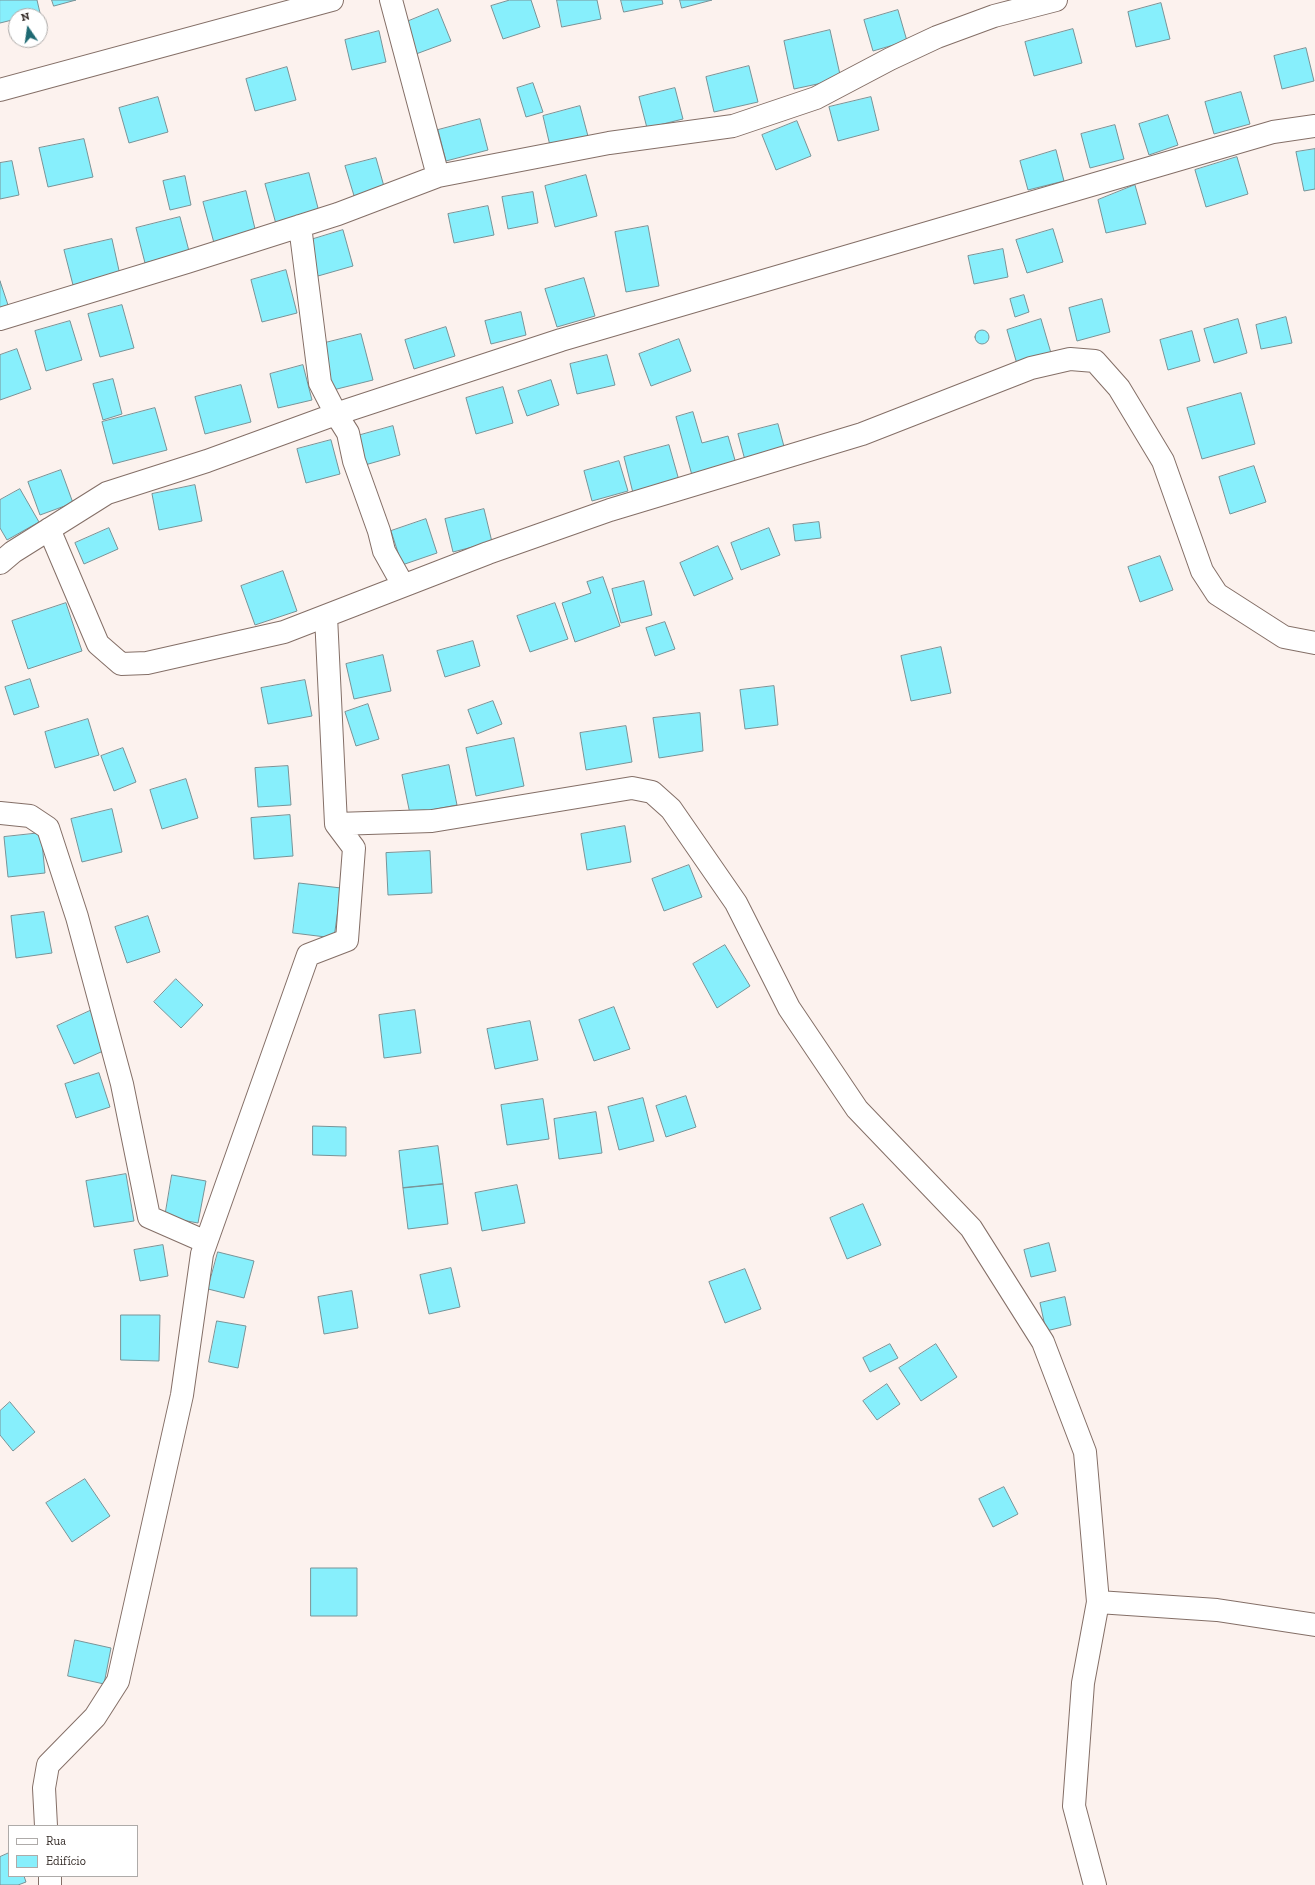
<!DOCTYPE html>
<meta charset="utf-8">
<style>
body{margin:0}
#map{position:relative;width:1315px;height:1885px;overflow:hidden;background:#fcf2ee;font-family:"Zilla Slab",serif}
canvas{display:block}
.legend{position:absolute;left:8px;top:1825px;width:130px;height:52px;box-sizing:border-box;background:#fff;border:1px solid #aeaba9;margin:0;padding:5px 7px;list-style:none;font-size:12px;color:#352c28}
.legend li{display:flex;align-items:center;gap:8px;height:20px}
.legend b{width:20px;border:1px solid #aeaba9}
.north{position:absolute;left:8px;top:8px;width:40px;height:40px;box-sizing:border-box;background:#fff;border:1px solid #aeaba9;border-radius:50%;rotate:347deg;font-size:11px;font-weight:700;line-height:16px;text-align:center;color:#352c28}
.north::after{content:'';display:block;margin:auto;width:14px;height:18px;background:#1e6972;clip-path:polygon(50% 0,100% 100%,50% 72%,0 100%)}
</style>
<div id="map">
<canvas width="1315" height="1885"></canvas>
<ul class="legend">
<li><b style="height:5px;background:#fff"></b>Rua</li>
<li><b style="height:11px;background:#87effc"></b>Edifício</li>
</ul>
<div class="north">N</div>
</div>
<script>
const g = document.querySelector('canvas').getContext('2d');
g.lineJoin = 'round';
function paint(path, color) { g.fillStyle = color; g.fill(path, 'evenodd'); }
function stroke(path, color, width, dash) { g.strokeStyle = color; g.lineWidth = width; g.lineCap = dash ? 'butt' : 'round'; g.setLineDash(dash || []); g.stroke(path); }
const building = new Path2D(`
 M 0,0 L 37,0 L 40,13 L 27,16 L 16,16 L 16,19 L 0,23 Z
 M 52,0 L 76,0 L 54,6 Z
 M 510,0 L 531,0 L 540,27 L 503,39 L 491,6 Z
 M 557,0 L 597,0 L 601,19 L 562,27 Z
 M 621,0 L 662,0 L 663,4 L 624,12 Z
 M 680,0 L 712,0 L 682,8 Z
 M 1161,3 L 1170,39 L 1136,47 L 1128,12 Z
 M 438,9 L 451,41 L 416,54 L 404,23 Z
 M 898,10 L 907,41 L 873,51 L 864,20 Z
 M 1073,29 L 1082,63 L 1034,76 L 1025,42 Z
 M 830,30 L 841,79 L 794,89 L 784,41 Z
 M 379,31 L 386,62 L 352,70 L 345,40 Z
 M 1306,48 L 1314,81 L 1282,89 L 1274,56 Z
 M 749,66 L 758,102 L 714,112 L 706,77 Z
 M 287,67 L 296,100 L 255,111 L 246,79 Z
 M 533,83 L 543,112 L 526,117 L 517,88 Z
 M 675,88 L 683,119 L 647,128 L 639,97 Z
 M 1241,92 L 1250,124 L 1214,134 L 1205,102 Z
 M 158,97 L 168,132 L 129,143 L 119,108 Z
 M 871,97 L 879,130 L 838,141 L 829,107 Z
 M 580,106 L 589,140 L 551,150 L 543,116 Z
 M 1168,115 L 1178,145 L 1149,155 L 1139,124 Z
 M 480,119 L 488,150 L 446,161 L 438,130 Z
 M 797,121 L 811,156 L 776,170 L 762,135 Z
 M 1115,125 L 1124,159 L 1090,168 L 1081,134 Z
 M 84,139 L 93,177 L 48,187 L 39,148 Z
 M 1315,149 L 1315,189 L 1304,191 L 1296,152 Z
 M 1056,150 L 1064,181 L 1028,190 L 1020,161 Z
 M 1237,157 L 1248,194 L 1206,207 L 1195,170 Z
 M 376,158 L 385,190 L 355,199 L 345,166 Z
 M 12,161 L 19,195 L 0,199 L 0,163 Z
 M 309,173 L 319,212 L 276,224 L 265,184 Z
 M 586,175 L 597,216 L 555,227 L 545,186 Z
 M 185,176 L 191,205 L 170,210 L 163,181 Z
 M 1135,185 L 1146,224 L 1106,233 L 1098,200 Z
 M 246,191 L 256,233 L 214,243 L 203,202 Z
 M 533,192 L 538,223 L 508,229 L 502,197 Z
 M 488,206 L 494,235 L 454,243 L 448,214 Z
 M 180,217 L 189,251 L 145,263 L 136,228 Z
 M 648,226 L 659,286 L 626,292 L 615,232 Z
 M 1053,229 L 1063,262 L 1027,273 L 1016,240 Z
 M 343,230 L 353,266 L 318,276 L 307,241 Z
 M 112,239 L 120,275 L 73,285 L 64,250 Z
 M 1003,249 L 1008,277 L 974,284 L 968,256 Z
 M 286,270 L 297,313 L 262,322 L 251,280 Z
 M 584,278 L 595,316 L 557,327 L 545,289 Z
 M 0,281 L 9,308 L 0,311 Z
 M 1024,295 L 1029,312 L 1015,317 L 1010,299 Z
 M 1102,299 L 1110,332 L 1077,341 L 1069,308 Z
 M 122,305 L 134,348 L 100,357 L 88,314 Z
 M 521,312 L 526,335 L 491,344 L 485,321 Z
 M 1286,317 L 1292,343 L 1261,349 L 1256,325 Z
 M 1041,319 L 1051,353 L 1017,364 L 1007,330 Z
 M 1238,319 L 1247,353 L 1214,363 L 1204,329 Z
 M 70,321 L 82,360 L 46,371 L 35,331 Z
 M 446,327 L 455,356 L 414,369 L 405,340 Z
 M975 337a7 7 0 1 1 14 0a7 7 0 1 1-14 0Z
 M 1192,331 L 1200,361 L 1168,370 L 1160,340 Z
 M 361,334 L 373,380 L 333,390 L 321,344 Z
 M 679,339 L 691,371 L 651,386 L 639,354 Z
 M 17,349 L 31,389 L 0,400 L 0,355 Z
 M 607,355 L 615,385 L 577,394 L 570,364 Z
 M 303,365 L 312,400 L 278,408 L 270,374 Z
 M 113,379 L 122,414 L 103,420 L 93,384 Z
 M 551,380 L 559,405 L 527,416 L 518,391 Z
 M 241,385 L 251,422 L 205,434 L 195,397 Z
 M 503,387 L 513,423 L 476,434 L 466,398 Z
 M 1241,393 L 1255,444 L 1202,459 L 1187,408 Z
 M 155,408 L 167,450 L 113,464 L 102,422 Z
 M 693,412 L 702,443 L 728,436 L 737,467 L 693,479 L 676,417 Z
 M 778,424 L 786,454 L 746,464 L 738,434 Z
 M 393,426 L 400,455 L 365,465 L 357,436 Z
 M 331,440 L 340,474 L 306,483 L 297,449 Z
 M 669,445 L 680,484 L 634,497 L 624,457 Z
 M 619,461 L 628,491 L 592,501 L 584,471 Z
 M 1254,466 L 1266,502 L 1230,514 L 1219,477 Z
 M 61,470 L 73,503 L 40,515 L 28,482 Z
 M 195,485 L 202,521 L 159,530 L 152,494 Z
 M 20,489 L 39,522 L 7,540 L 0,528 L 0,500 Z
 M 484,509 L 492,542 L 453,552 L 445,519 Z
 M 426,519 L 437,553 L 402,565 L 391,531 Z
 M 819,522 L 821,538 L 795,541 L 793,525 Z
 M 109,528 L 118,549 L 84,564 L 75,543 Z
 M 769,528 L 780,555 L 741,570 L 731,543 Z
 M 718,546 L 733,579 L 694,596 L 680,563 Z
 M 1160,556 L 1173,590 L 1140,602 L 1128,567 Z
 M 283,571 L 297,611 L 255,625 L 241,586 Z
 M 603,577 L 620,626 L 575,642 L 562,603 L 591,593 L 587,582 Z
 M 644,581 L 652,615 L 621,623 L 612,589 Z
 M 66,603 L 82,651 L 28,669 L 12,621 Z
 M 555,603 L 568,639 L 530,652 L 517,616 Z
 M 665,622 L 675,649 L 655,656 L 646,628 Z
 M 473,641 L 480,666 L 445,677 L 437,651 Z
 M 941,647 L 951,693 L 911,701 L 901,656 Z
 M 383,655 L 391,691 L 354,699 L 346,664 Z
 M 30,679 L 39,707 L 14,715 L 5,687 Z
 M 305,680 L 312,716 L 268,724 L 261,688 Z
 M 774,686 L 778,725 L 745,729 L 740,690 Z
 M 493,701 L 502,724 L 477,734 L 468,710 Z
 M 368,704 L 379,739 L 356,746 L 345,712 Z
 M 700,713 L 703,751 L 659,758 L 653,718 Z
 M 88,719 L 99,755 L 55,768 L 45,732 Z
 M 626,726 L 632,762 L 586,770 L 580,733 Z
 M 514,738 L 524,786 L 476,796 L 466,748 Z
 M 123,748 L 136,782 L 114,791 L 101,756 Z
 M 449,765 L 457,805 L 410,814 L 402,775 Z
 M 288,766 L 291,805 L 258,807 L 255,768 Z
 M 186,779 L 198,818 L 162,829 L 150,790 Z
 M 112,809 L 122,852 L 82,862 L 71,819 Z
 M 290,815 L 293,856 L 254,859 L 251,818 Z
 M 625,826 L 631,862 L 587,870 L 581,834 Z
 M 41,833 L 45,873 L 8,877 L 4,837 Z
 M 430,851 L 432,893 L 388,895 L 386,853 Z
 M 689,865 L 702,897 L 664,911 L 652,879 Z
 M 299,883 L 341,888 L 334,938 L 293,933 Z
 M 44,912 L 52,953 L 16,958 L 11,916 Z
 M 148,916 L 160,952 L 127,963 L 115,927 Z
 M 725,945 L 750,986 L 717,1008 L 693,964 Z
 M 176,979 L 203,1005 L 181,1028 L 154,1002 Z
 M 614,1007 L 630,1049 L 594,1061 L 579,1020 Z
 M 92,1010 L 110,1048 L 74,1064 L 57,1026 Z
 M 415,1010 L 421,1053 L 384,1058 L 379,1015 Z
 M 530,1021 L 538,1060 L 495,1069 L 487,1029 Z
 M 99,1073 L 110,1107 L 76,1118 L 65,1084 Z
 M 686,1096 L 696,1127 L 666,1137 L 656,1106 Z
 M 643,1098 L 654,1141 L 619,1150 L 608,1107 Z
 M 543,1099 L 549,1139 L 507,1145 L 501,1105 Z
 M 596,1112 L 602,1153 L 559,1159 L 554,1119 Z
 M 313,1126 L 346,1127 L 346,1156 L 313,1155 Z
 M 438,1146 L 443,1184 L 403,1188 L 399,1151 Z
 M 126,1174 L 134,1221 L 94,1227 L 86,1181 Z
 M 172,1175 L 206,1181 L 198,1223 L 165,1217 Z
 M 443,1184 L 448,1224 L 408,1229 L 403,1188 Z
 M 517,1185 L 525,1223 L 482,1231 L 475,1193 Z
 M 863,1204 L 881,1245 L 847,1259 L 830,1218 Z
 M 1049,1243 L 1056,1271 L 1031,1277 L 1024,1250 Z
 M 163,1245 L 168,1276 L 140,1281 L 134,1250 Z
 M 218,1252 L 254,1261 L 244,1298 L 208,1289 Z
 M 451,1268 L 460,1307 L 429,1314 L 420,1275 Z
 M 745,1269 L 761,1309 L 725,1323 L 709,1282 Z
 M 352,1291 L 358,1328 L 324,1334 L 318,1297 Z
 M 1065,1297 L 1071,1325 L 1046,1331 L 1040,1303 Z
 M 121,1315 L 160,1315 L 159,1361 L 121,1360 Z
 M 217,1321 L 246,1326 L 238,1368 L 209,1362 Z
 M 890,1344 L 898,1358 L 870,1372 L 863,1358 Z
 M 936,1344 L 957,1377 L 921,1401 L 899,1368 Z
 M 887,1384 L 900,1404 L 877,1420 L 863,1401 Z
 M 10,1402 L 35,1432 L 13,1451 L 0,1435 L 0,1411 Z
 M 85,1479 L 110,1516 L 72,1542 L 46,1503 Z
 M 1004,1487 L 1018,1514 L 993,1527 L 979,1499 Z
 M 311,1568 L 357,1568 L 357,1616 L 311,1616 Z
 M 75,1640 L 111,1648 L 104,1684 L 68,1676 Z
 M 9,1853 L 9,1876 L 24,1876 L 26,1882 L 18,1885 L 0,1885 L 0,1857 Z`);
paint(building, '#87effc');
stroke(building, '#799397', 1);
const street = new Path2D(`
 M 391,0 L 438,176
 M 300,226 L 320,383 L 336,414 L 348,433 L 354,461 L 379,531 L 384,551 L 403,585
 M 0,319 L 187,262 L 338,214 L 438,176 L 609,143 L 733,126 L 816,98 L 890,59 L 937,37 L 994,16 L 1056,0
 M 49,529 L 98,644 L 121,664 L 147,663 L 284,632 L 488,553 L 610,510 L 862,434 L 1031,368 L 1070,359 L 1095,361 L 1119,388 L 1163,461 L 1202,571 L 1217,594 L 1284,637 L 1315,643
 M 0,563 L 13,552 L 107,493 L 207,461 L 336,414 L 561,340 L 1273,132 L 1315,126
 M 0,813 L 30,816 L 48,828 L 77,917 L 122,1084 L 149,1217 L 206,1242
 M 336,824 L 432,821 L 632,788 L 652,792 L 671,809 L 736,903 L 789,1008 L 857,1109 L 971,1228 L 1043,1342 L 1085,1452 L 1098,1602 L 1083,1683 L 1074,1806 L 1095,1885
 M 1098,1602 L 1217,1610 L 1315,1625
 M 46,1826 L 44,1788 L 48,1765 L 95,1717 L 118,1681 L 182,1395 L 202,1254 L 308,955 L 347,940 L 354,848 L 336,824 L 326,616
 M 50,1876 L 50,1885`);
const secondary = new Path2D(`
 M 0,90 L 332,0`);
stroke(street, '#846f67', 24);
stroke(secondary, '#846f67', 24);
stroke(street, '#fff', 22);
stroke(secondary, '#fff', 22);
</script>
